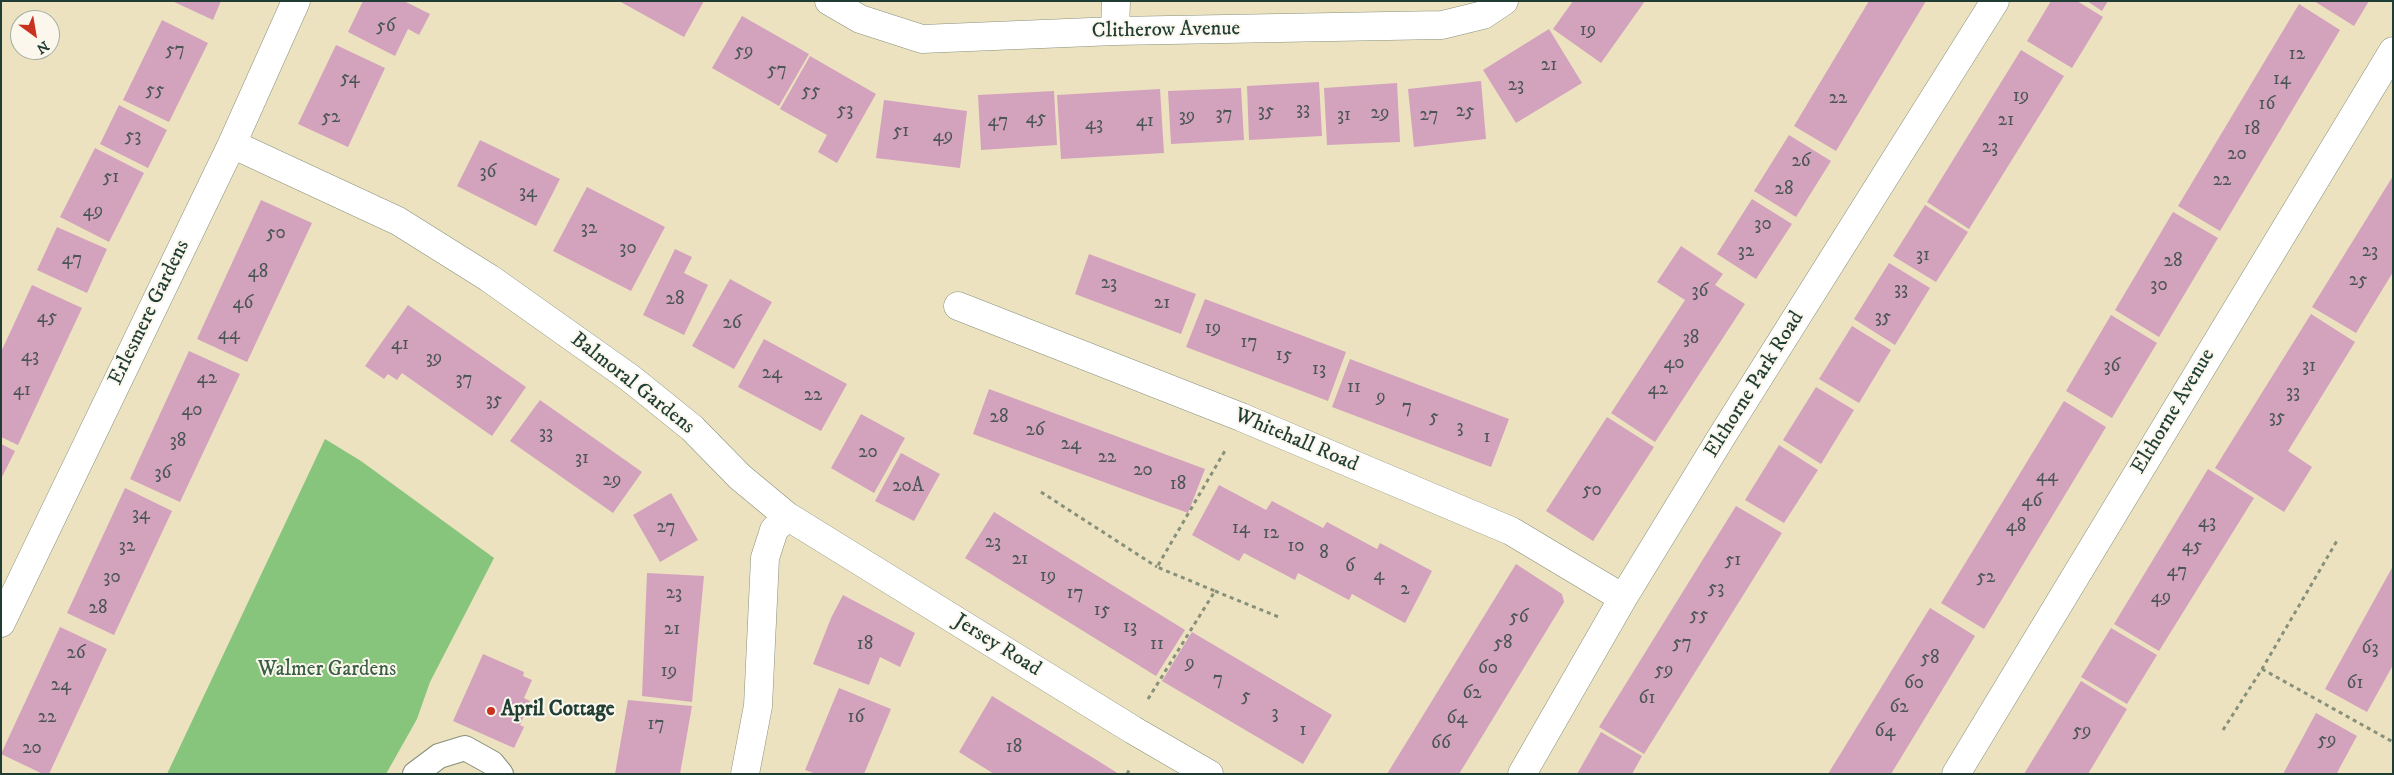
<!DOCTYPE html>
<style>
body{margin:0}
#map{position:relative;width:2394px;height:775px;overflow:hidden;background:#ece2c0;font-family:"IM FELL DW Pica",serif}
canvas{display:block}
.frame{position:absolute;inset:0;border:2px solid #1f3d34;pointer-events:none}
.north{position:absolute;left:10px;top:10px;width:50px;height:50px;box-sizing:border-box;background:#fbf7ec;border:1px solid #a3ada2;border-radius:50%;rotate:148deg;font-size:14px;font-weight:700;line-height:20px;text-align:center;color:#1f3d34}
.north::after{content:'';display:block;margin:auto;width:18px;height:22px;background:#c8321e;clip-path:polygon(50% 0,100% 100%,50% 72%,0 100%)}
</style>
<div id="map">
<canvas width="2394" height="775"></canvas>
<div class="frame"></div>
<div class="north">N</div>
</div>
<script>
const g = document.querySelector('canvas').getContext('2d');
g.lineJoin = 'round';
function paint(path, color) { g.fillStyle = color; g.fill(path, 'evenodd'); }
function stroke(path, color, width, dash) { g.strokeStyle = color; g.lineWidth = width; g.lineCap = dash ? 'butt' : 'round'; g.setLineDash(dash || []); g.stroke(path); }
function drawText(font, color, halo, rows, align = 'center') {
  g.font = font + ' "IM FELL DW Pica",serif'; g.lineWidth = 4; g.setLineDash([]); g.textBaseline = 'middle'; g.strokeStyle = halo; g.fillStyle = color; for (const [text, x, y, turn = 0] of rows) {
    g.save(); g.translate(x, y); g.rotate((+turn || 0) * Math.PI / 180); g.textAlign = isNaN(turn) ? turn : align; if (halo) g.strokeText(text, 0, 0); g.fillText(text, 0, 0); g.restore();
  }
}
paint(new Path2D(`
 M 325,439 L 361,461 L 494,558 L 430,682 L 417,719 L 386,774 L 167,774 Z`), '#87c57c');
paint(new Path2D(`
 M 172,1 L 221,1 L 213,20 Z
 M 363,1 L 404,1 L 430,14 L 419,35 L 408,29 L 395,56 L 348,32 Z
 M 619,1 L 704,1 L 684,37 Z
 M 1573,1 L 1645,1 L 1601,63 L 1553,29 Z
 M 1869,1 L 1926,1 L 1836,151 L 1794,126 Z
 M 2051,1 L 2077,1 L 2103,17 L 2072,68 L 2027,41 Z
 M 2087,1 L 2108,1 L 2102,11 Z
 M 2314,1 L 2369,1 L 2354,26 Z
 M 2299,4 L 2340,30 L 2220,231 L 2178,206 Z
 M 742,16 L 809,54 L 779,106 L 712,68 Z
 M 162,20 L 208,43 L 169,122 L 123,100 Z
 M 1549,29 L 1582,83 L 1516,123 L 1483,70 Z
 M 336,45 L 385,68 L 348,147 L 298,124 Z
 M 2021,50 L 2064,76 L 1969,229 L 1927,202 Z
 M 810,56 L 876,94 L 837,163 L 818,152 L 827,135 L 780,109 Z
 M 1481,81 L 1486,139 L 1414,147 L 1408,89 Z
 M 1319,82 L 1322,136 L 1249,140 L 1247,86 Z
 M 1397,83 L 1400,142 L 1327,145 L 1324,88 Z
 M 1241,88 L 1244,140 L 1171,144 L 1168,91 Z
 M 1160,89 L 1164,153 L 1061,159 L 1057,95 Z
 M 1054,91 L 1057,145 L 981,150 L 978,95 Z
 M 884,100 L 967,111 L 960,168 L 876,158 Z
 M 119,105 L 167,130 L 148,168 L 100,144 Z
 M 1789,135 L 1831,161 L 1796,217 L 1754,191 Z
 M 480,140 L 560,179 L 536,226 L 457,186 Z
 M 95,148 L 144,173 L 109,242 L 60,217 Z
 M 2393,176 L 2393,272 L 2356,333 L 2312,307 Z
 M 587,187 L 665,227 L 631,291 L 553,251 Z
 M 1752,199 L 1792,224 L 1756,279 L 1717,254 Z
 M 261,200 L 312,223 L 247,362 L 197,339 Z
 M 1925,205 L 1968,232 L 1936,282 L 1893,256 Z
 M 2173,212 L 2218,238 L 2159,337 L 2115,310 Z
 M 57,227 L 107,249 L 87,293 L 37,270 Z
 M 1681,246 L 1723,274 L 1715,285 L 1745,304 L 1655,442 L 1611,413 L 1685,300 L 1657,282 Z
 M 675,249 L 692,257 L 684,273 L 708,285 L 684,335 L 643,315 Z
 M 1089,254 L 1196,294 L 1181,334 L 1075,294 Z
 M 1889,263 L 1930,288 L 1895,345 L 1854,319 Z
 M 730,279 L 772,302 L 734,369 L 692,346 Z
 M 32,285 L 82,308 L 18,445 L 1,437 L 1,352 Z
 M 1205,299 L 1346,352 L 1328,401 L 1186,347 Z
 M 408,305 L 526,387 L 492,436 L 402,373 L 397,380 L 388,374 L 384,379 L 365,366 Z
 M 2311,314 L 2355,342 L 2288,451 L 2312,467 L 2284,512 L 2215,468 Z
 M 2111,315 L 2157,343 L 2112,418 L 2066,391 Z
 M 1852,326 L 1891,350 L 1859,403 L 1819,379 Z
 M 764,339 L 847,384 L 821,431 L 738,387 Z
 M 189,351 L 240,374 L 180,502 L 130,479 Z
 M 1350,359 L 1509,419 L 1491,467 L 1332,407 Z
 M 1816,387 L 1854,410 L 1821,464 L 1783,440 Z
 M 989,389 L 1205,469 L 1188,513 L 973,434 Z
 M 540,400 L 642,472 L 613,513 L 510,441 Z
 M 2064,401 L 2106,427 L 1984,629 L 1941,603 Z
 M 861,414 L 905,438 L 874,493 L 831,468 Z
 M 1607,417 L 1654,447 L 1593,541 L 1546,511 Z
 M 1,444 L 15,451 L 1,479 Z
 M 1779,445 L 1818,470 L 1784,523 L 1745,500 Z
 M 901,453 L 940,474 L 914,521 L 875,501 Z
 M 2208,469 L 2254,498 L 2159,651 L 2114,624 Z
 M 1219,485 L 1266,510 L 1272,501 L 1323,528 L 1327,522 L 1377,549 L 1380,543 L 1432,571 L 1405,623 L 1352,594 L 1349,600 L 1298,573 L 1295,580 L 1244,553 L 1239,561 L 1192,535 Z
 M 125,488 L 172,511 L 114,635 L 67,613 Z
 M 671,493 L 698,540 L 660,562 L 633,515 Z
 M 1736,506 L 1782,533 L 1644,754 L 1599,727 Z
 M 994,512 L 1185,630 L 1156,676 L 965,558 Z
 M 1516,564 L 1562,594 L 1564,602 L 1475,748 L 1459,774 L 1387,774 Z
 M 2393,566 L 2393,665 L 2367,712 L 2325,689 Z
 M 647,573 L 704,576 L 692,702 L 642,696 Z
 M 843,595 L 915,633 L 900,667 L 880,657 L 869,685 L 813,664 L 831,618 Z
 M 1930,608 L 1975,636 L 1891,774 L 1828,774 Z
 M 60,627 L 107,649 L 49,774 L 43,774 L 1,754 Z
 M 2111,628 L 2157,655 L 2127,704 L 2081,677 Z
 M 1192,632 L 1332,715 L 1303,764 L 1162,681 Z
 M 483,654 L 524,672 L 523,676 L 532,680 L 524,698 L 530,701 L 520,725 L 524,727 L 514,748 L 453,721 Z
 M 2081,681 L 2127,709 L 2088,774 L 2024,774 Z
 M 839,688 L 891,709 L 864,774 L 816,774 L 805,770 Z
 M 992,696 L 1095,759 L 1119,774 L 994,774 L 959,752 Z
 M 628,700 L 692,706 L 680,774 L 615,774 Z
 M 2316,713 L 2357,736 L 2339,769 L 2337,774 L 2283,774 Z
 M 1601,732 L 1642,756 L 1632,774 L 1577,774 Z`), '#d3a2bd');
const lane = new Path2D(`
 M 415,774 L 439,756 L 465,748 L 492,763 L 501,774`);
const street = new Path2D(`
 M 829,1 L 860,19 L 922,39 L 1115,31 L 1442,25 L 1483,15 L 1504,1
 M 1115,31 L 1116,1
 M 232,144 L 398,221 L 489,278 L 630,378 L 692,428 L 740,477 L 787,516 L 774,530 L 765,558 L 758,706 L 745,774
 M 958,306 L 1241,417 L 1511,531 L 1623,598
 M 787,516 L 1133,730 L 1209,774
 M 1,623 L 232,144 L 296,1
 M 1522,774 L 1623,598 L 1722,436 L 1995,1
 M 1956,774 L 2393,51`);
stroke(lane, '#86907a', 26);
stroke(street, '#86907a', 29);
stroke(new Path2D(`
 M 1041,492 L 1157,567
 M 1215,591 L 1281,618
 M 2262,669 L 2393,742
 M 1148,699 L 1215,591 L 1157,567 L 1226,449
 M 2223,730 L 2262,669 L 2338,539
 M 1127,774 L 1131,767`), '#86907a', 3, [4, 4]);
stroke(lane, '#fff', 24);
stroke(street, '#fff', 28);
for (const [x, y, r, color] of [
 [491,711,5,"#c8321e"]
]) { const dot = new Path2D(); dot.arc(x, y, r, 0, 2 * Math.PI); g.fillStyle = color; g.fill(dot); stroke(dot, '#fbf7ec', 2); }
drawText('19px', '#4c5656', null, [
 ["56",386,27],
 ["19",1588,31],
 ["57",175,51],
 ["59",744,52],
 ["12",2297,55],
 ["21",1549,66],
 ["57",777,71],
 ["54",350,79],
 ["14",2282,80],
 ["23",1516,86],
 ["55",155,91],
 ["55",811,92],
 ["19",2021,97],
 ["22",1838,99],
 ["16",2267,105],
 ["33",1303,110],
 ["53",845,111],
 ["35",1266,112],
 ["25",1465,112],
 ["29",1380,114],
 ["37",1224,115],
 ["31",1344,116],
 ["27",1429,116],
 ["39",1187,117],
 ["52",331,118],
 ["45",1036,119],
 ["21",2006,121],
 ["47",998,122],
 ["41",1145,122],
 ["43",1094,125],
 ["18",2252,130],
 ["51",901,132],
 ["53",133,137],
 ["49",943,137],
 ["23",1990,148],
 ["20",2237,155],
 ["26",1801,162],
 ["36",488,173],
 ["51",111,178],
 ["22",2222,181],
 ["28",1784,190],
 ["34",528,193],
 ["49",93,212],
 ["30",1763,225],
 ["32",589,229],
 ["50",276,234],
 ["30",628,249],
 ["32",1746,252],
 ["23",2370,252],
 ["31",1923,256],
 ["47",72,260],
 ["28",2173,262],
 ["48",258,273],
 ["25",2358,281],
 ["23",1109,284],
 ["30",2159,286],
 ["33",1901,290],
 ["36",1700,292],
 ["28",675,300],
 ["46",243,304],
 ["21",1162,304],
 ["45",47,318],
 ["35",1883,318],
 ["26",732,324],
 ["19",1213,329],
 ["44",229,335],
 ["38",1691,339],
 ["17",1249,343],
 ["41",400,345],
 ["15",1284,356],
 ["43",30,357],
 ["39",434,359],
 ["40",1674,364],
 ["36",2112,367],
 ["31",2309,367],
 ["13",1319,370],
 ["24",772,374],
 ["42",207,379],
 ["37",464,380],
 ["11",1354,388],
 ["42",1658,390],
 ["41",22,391],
 ["33",2293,393],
 ["22",813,396],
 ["9",1381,398],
 ["35",494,401],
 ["7",1407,408],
 ["40",192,411],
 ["28",999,418],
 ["5",1434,418],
 ["35",2277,418],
 ["3",1460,428],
 ["26",1035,431],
 ["33",546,434],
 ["1",1487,438],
 ["38",178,442],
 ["24",1071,445],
 ["20",868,453],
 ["22",1107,458],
 ["31",582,459],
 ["20",1143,471],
 ["36",163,474],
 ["44",2047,477],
 ["29",612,481],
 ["18",1178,485],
 ["20A",908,487],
 ["50",1592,491],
 ["46",2032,502],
 ["34",141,515],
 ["43",2207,523],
 ["48",2016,527],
 ["27",666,528],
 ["14",1241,529],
 ["12",1271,534],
 ["23",993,543],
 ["32",127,547],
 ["10",1296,547],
 ["45",2192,547],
 ["8",1324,554],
 ["21",1020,560],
 ["51",1733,561],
 ["6",1350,567],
 ["47",2177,572],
 ["4",1379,576],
 ["19",1048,577],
 ["30",112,578],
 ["52",1986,578],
 ["53",1716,589],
 ["2",1405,590],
 ["23",674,594],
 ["17",1075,594],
 ["49",2161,598],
 ["28",98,609],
 ["15",1102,611],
 ["55",1699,616],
 ["56",1519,618],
 ["13",1130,628],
 ["21",672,630],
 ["58",1503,644],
 ["57",1682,644],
 ["18",865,645],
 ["11",1157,645],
 ["63",2370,649],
 ["26",76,654],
 ["58",1930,659],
 ["9",1190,664],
 ["60",1488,669],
 ["59",1664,671],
 ["19",669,672],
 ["7",1218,680],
 ["60",1914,684],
 ["61",2355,684],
 ["24",61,686],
 ["62",1472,694],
 ["5",1246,697],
 ["61",1647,699],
 ["62",1899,708],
 ["3",1275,714],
 ["22",47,718],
 ["16",856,718],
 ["64",1457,719],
 ["17",656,725],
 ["1",1303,731],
 ["64",1885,732],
 ["59",2082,732],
 ["59",2327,741],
 ["66",1441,744],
 ["18",1014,748],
 ["20",32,749]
]);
drawText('21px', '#1f3d34', '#fbf7ec', [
 ["Clitherow Avenue",1166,31,-1],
 ["Erlesmere Gardens",150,313,-64],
 ["Balmoral Gardens",632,384,38],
 ["Elthorne Park Road",1755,385,-58],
 ["Elthorne Avenue",2174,412,-59],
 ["Whitehall Road",1296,441,23],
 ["Jersey Road",997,646,32]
]);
drawText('21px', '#395f46', '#fbf7ec', [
 ["Walmer Gardens",327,671]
]);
drawText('bold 21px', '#1f3d34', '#fbf7ec', [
 ["April Cottage",501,711]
], 'left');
</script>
